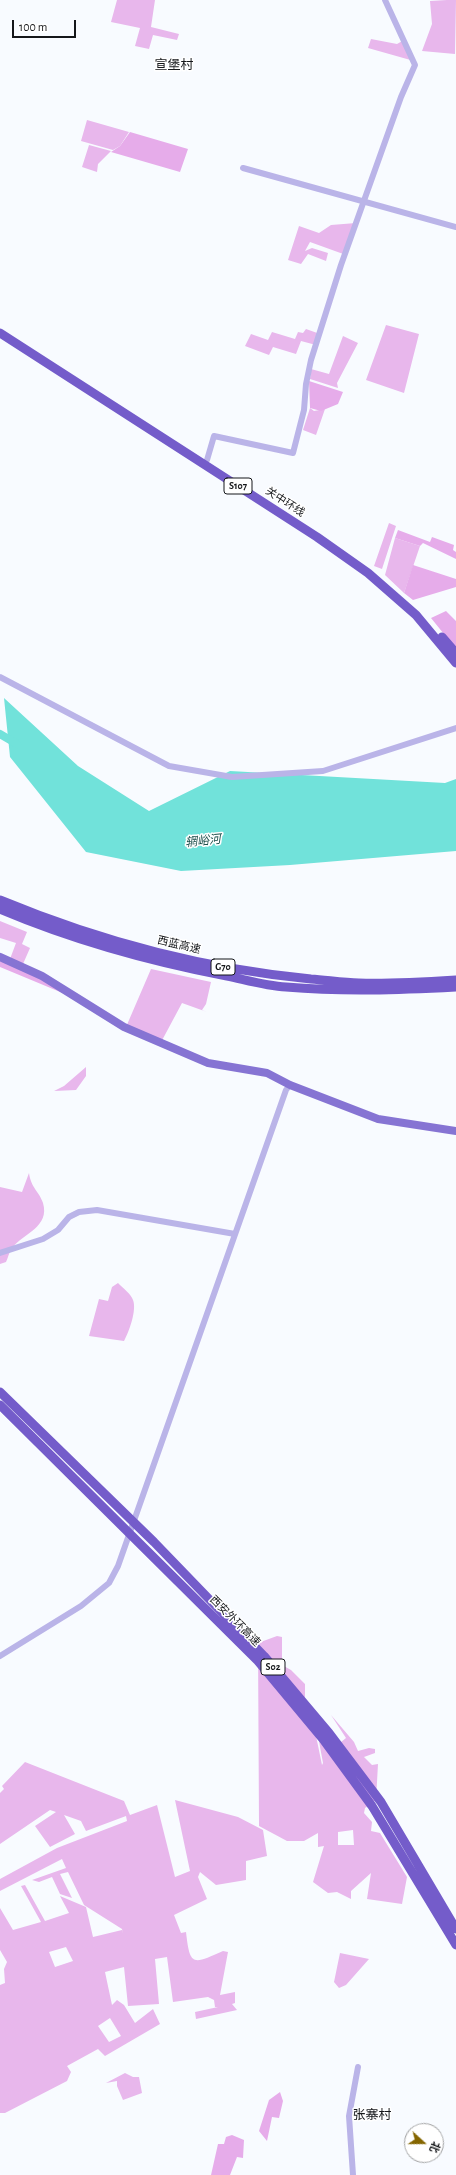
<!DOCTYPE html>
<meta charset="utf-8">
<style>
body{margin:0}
#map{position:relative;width:456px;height:2175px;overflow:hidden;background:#f8fbff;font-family:"Alegreya Sans","Noto Sans SC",sans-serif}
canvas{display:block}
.north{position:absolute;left:404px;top:2123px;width:40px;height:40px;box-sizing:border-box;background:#fff;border:1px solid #a1a2a3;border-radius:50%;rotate:111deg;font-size:11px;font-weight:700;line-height:16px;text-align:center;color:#15171a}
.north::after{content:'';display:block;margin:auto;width:14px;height:18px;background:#856600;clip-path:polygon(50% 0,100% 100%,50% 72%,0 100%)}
.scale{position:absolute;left:12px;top:20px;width:64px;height:18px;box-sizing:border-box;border:2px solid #15171a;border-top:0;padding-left:5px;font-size:12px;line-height:14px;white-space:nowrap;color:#15171a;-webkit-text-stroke:3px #fff;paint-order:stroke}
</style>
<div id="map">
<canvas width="456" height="2175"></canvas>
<div class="north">北</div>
<div class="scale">100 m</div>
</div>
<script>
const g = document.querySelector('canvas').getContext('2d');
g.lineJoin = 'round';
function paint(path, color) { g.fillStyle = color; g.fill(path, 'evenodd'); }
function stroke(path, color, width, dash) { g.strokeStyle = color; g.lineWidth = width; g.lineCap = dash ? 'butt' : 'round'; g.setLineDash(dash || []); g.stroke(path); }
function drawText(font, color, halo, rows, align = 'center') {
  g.font = font + ' "Alegreya Sans","Noto Sans SC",sans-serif'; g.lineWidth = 3; g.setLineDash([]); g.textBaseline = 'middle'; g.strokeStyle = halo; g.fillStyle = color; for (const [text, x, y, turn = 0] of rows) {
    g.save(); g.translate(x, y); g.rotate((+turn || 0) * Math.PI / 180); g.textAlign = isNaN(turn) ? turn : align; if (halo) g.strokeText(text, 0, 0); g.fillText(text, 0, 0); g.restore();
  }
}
paint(new Path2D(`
 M 117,0 L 155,0 L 151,27 L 179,34 L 177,40 L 153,35 L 149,49 L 135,46 L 140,28 L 111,22 Z
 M 447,0 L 456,0 L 455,54 L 422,51 L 432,24 L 430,1 Z
 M 371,39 L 397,44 L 404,40 L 414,61 L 368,48 Z
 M 87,120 L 129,132 L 120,146 L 113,150 L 81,141 Z
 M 89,145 L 111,151 L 98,164 L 97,172 L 82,167 Z
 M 356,223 L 346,255 L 310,242 L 305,251 L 312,248 L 328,253 L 326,261 L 308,254 L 301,264 L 288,260 L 299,226 L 319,233 L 331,225 Z
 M 386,325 L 419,334 L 404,393 L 366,380 Z
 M 306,329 L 320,334 L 316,345 L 301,341 L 296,354 L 273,347 L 269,355 L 245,346 L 251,334 L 268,340 L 272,332 L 295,339 L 298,332 L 303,333 Z
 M 343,336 L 358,343 L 337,383 L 338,388 L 310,379 L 311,369 L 329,374 Z
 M 310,408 L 314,411 L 325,409 L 316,435 L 303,430 Z
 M 389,523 L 396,526 L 382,569 L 374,566 Z
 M 395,538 L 420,546 L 404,593 L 385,575 Z
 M 0,921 L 27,932 L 22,944 L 30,948 L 23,964 L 10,959 L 16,943 L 0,938 Z
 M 151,969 L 211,982 L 206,1004 L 202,1010 L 207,1012 L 182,1003 L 159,1046 L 126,1027 Z
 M 86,1067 L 86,1076 L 76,1090 L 54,1091 L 64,1086 Z
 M 29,1173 C 31,1188 39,1191 43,1203 C 50,1227 24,1233 12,1248 C 9,1252 8,1258 6,1262 L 0,1264 L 0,1187 L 22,1192 Z
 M 118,1283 C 123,1288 131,1294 133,1300 C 137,1310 129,1332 124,1341 L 89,1336 L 99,1299 L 108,1301 L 112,1287 Z
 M 277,1636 L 282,1637 L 282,1665 L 291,1670 L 305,1684 L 305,1697 L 294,1706 L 315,1731 L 322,1765 L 323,1763 L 318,1736 L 331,1750 L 346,1738 L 331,1715 L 354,1742 L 358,1751 L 369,1748 L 375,1749 L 375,1753 L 364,1757 L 372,1765 L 378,1764 L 376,1800 L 365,1808 L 364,1813 L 372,1822 L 371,1831 L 380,1833 L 407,1877 L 402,1904 L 367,1899 L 371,1873 L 351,1891 L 351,1899 L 337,1892 L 328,1893 L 313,1882 L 324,1846 L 318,1847 L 318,1833 L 304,1841 L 287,1841 L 259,1826 L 258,1643 ZM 353,1830 L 354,1845 L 338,1845 L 338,1832 Z
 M 25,1762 L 124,1801 L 130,1815 L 157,1805 L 175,1877 L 190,1871 L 175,1800 L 238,1817 L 263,1830 L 267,1856 L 246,1861 L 246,1880 L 216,1885 L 200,1872 L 198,1877 L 207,1899 L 174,1915 L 181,1933 L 186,1932 C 190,1966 192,1965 223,1951 L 228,1952 L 220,1995 L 235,1992 L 235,2003 L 232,2004 L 237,2010 L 196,2019 L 195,2012 L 218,2007 L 215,2007 L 214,2000 L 208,1997 L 173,2002 L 167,1957 L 155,1959 L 159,2004 L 128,2006 L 124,1967 L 105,1972 L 112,2005 L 117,2000 L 124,2005 L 135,2023 L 153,2009 L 160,2024 L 105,2056 L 98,2049 L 67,2066 L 71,2072 L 67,2081 L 5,2113 L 0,2113 L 0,1985 L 5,1983 L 4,1969 L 7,1962 L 0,1950 L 0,1908 L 13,1930 L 41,1922 L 21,1886 L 25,1885 L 45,1921 L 69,1913 L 60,1896 L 86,1907 L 93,1937 L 122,1930 L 123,1934 L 122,1929 L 84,1905 L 68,1872 L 60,1874 L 72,1898 L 60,1894 L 52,1877 L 39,1882 L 32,1880 L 66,1868 L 62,1859 L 0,1891 L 0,1879 L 57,1848 L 127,1821 L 126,1816 L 86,1831 L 81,1821 L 64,1815 L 75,1834 L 50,1847 L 35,1826 L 56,1812 L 50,1810 L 0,1844 L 0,1793 L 4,1789 L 2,1786 ZM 66,1947 L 73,1961 L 55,1967 L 49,1952 ZM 110,2018 L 121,2036 L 109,2042 L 98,2026 Z
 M 340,1953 L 369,1959 L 346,1985 L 339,1988 L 334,1982 Z
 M 125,2073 L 133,2077 L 139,2077 L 142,2093 L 123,2100 L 117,2086 L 117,2081 L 106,2083 Z`), '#e8b7ec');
paint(new Path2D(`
 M 130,132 L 188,149 L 180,172 L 111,152 L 120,146 Z
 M 309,381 L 343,392 L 338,404 L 321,411 L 310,408 Z
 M 398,530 L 430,542 L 432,537 L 454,545 L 453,550 L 456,552 L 456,559 L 423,543 L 420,546 L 395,538 Z
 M 413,565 L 456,579 L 456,587 L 413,600 L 404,593 Z
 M 446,611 L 456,621 L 456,649 L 431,618 Z
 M 0,961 L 34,974 L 65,994 L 0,967 Z
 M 280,2092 L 283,2101 L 279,2118 L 272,2117 L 267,2141 L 259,2131 L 269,2100 Z
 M 232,2135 L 244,2140 L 243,2158 L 237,2157 L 230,2175 L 211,2175 L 218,2144 L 224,2144 L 226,2137 Z`), '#e6acea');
paint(new Path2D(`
 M 4,698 L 78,766 L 149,811 L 230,771 L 445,783 L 456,779 L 456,851 L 290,865 L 181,871 L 86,852 L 10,757 Z`), '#71e2da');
stroke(new Path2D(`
 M 0,734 L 17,744`), '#71e2da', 8);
stroke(new Path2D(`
 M 243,168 L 456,227
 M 207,460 L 214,436 L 293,453 L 304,410 L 306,384 L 311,360 L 341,265 L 401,97 L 415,65 L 385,0
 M 0,677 L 169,766 L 232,777 L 323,771 L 456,728
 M 0,1253 L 43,1239 L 58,1230 L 69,1217 L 79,1212 L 97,1210 L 235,1234
 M 0,1656 L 81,1606 L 109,1583 L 118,1566 L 286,1090 L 290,1085
 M 353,2175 L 349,2116 L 358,2067`), '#bab4e8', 6);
stroke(new Path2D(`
 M 0,957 L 42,976 L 124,1027 L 208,1063 L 267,1073 L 290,1085 L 378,1119 L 456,1131`), '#8674d3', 8);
stroke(new Path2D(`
 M 0,333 L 317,537 L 368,573 L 416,615 L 456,663
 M 442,637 L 456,653
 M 0,900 C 99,941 203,969 311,979 C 327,980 343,983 359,983 C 391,984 424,982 456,980
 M 0,909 C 73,940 149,961 227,976 C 246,980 266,986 286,987 C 343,992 399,990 456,987
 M 0,1392 L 154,1542 L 264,1656 L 329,1733 L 381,1802 L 456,1929
 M 0,1405 L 258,1661 L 323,1739 L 372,1806 L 456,1945`), '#745cca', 9);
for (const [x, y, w] of [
 [238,486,28],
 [223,967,24],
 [273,1667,24]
]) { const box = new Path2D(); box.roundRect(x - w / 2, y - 8, w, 16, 3); g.fillStyle = '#fff'; g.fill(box); stroke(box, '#15171a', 1); }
drawText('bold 10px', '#15171a', null, [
 ["S107",238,486],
 ["G70",223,967],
 ["S02",273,1667]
]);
drawText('11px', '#15171a', '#fff', [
 ["关中环线",285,502,33],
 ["西蓝高速",179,945,13],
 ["西安外环高速",235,1621,45]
]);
drawText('italic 12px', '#1b4e4a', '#fff', [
 ["辋峪河",203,841,-6]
]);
drawText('13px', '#15171a', '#fff', [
 ["宣堡村",174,65],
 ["张寨村",372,2115]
]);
</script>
